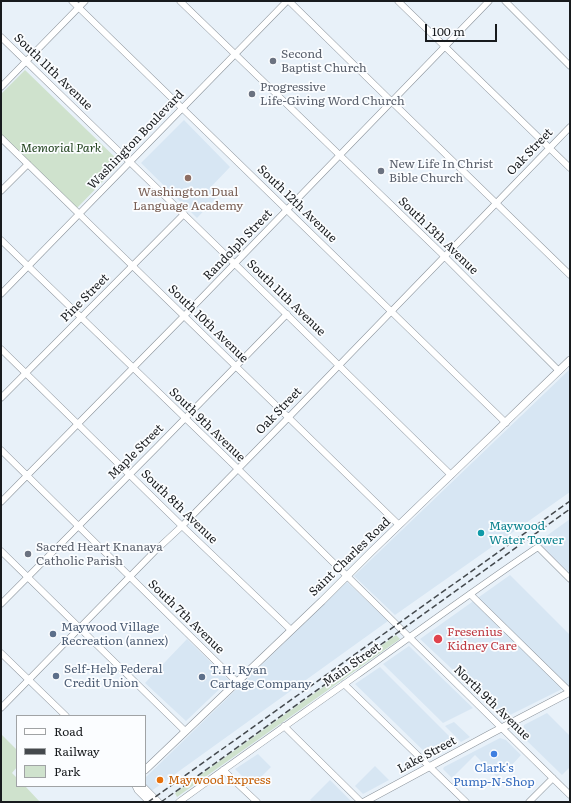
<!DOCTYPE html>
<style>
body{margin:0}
#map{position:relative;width:571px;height:803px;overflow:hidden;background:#e8f1f9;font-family:Literata,serif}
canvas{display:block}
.frame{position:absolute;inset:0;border:2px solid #181b1e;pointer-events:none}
.legend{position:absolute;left:16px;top:715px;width:130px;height:72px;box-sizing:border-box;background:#fbfdff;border:1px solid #a0a3a5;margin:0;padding:5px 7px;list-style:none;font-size:12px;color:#181b1e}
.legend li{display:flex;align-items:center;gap:8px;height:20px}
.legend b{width:20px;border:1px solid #a0a3a5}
.scale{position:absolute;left:425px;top:24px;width:72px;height:18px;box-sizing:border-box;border:2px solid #181b1e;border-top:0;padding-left:5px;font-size:12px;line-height:14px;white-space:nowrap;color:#181b1e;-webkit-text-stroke:3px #fbfdff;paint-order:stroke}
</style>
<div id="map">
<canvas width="571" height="803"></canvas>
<div class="frame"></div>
<ul class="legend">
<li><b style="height:5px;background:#fff"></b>Road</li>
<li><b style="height:5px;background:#44494d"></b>Railway</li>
<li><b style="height:11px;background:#cfe2cd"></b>Park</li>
</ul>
<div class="scale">100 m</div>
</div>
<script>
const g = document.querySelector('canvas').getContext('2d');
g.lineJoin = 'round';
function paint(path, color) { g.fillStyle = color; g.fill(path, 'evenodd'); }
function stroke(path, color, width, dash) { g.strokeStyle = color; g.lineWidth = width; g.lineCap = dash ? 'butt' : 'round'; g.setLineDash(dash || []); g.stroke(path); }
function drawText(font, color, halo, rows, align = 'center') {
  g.font = font + ' Literata,serif'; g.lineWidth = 3.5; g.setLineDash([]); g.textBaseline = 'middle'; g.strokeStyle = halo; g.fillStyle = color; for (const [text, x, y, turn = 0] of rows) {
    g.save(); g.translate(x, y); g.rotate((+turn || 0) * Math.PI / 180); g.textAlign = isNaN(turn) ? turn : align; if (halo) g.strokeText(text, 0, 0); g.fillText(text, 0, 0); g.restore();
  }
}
paint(new Path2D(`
 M 184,120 L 230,167 L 209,189 L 217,197 L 197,218 L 141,163 Z
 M 570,369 L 570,492 L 395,615 L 354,576 Z
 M 570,519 L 570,574 L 538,542 Z
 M 510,575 L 570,635 L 570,685 L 510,715 L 505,716 L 500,714 L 420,639 Z
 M 347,582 L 388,621 L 150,792 L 145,786 L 145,778 Z
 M 187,639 L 229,680 L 186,721 L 145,683 Z
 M 409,646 L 447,683 L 473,708 L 443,723 L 383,664 Z
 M 380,667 L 457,744 L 431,758 L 355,684 Z
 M 547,713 L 570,736 L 570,767 L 562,775 L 523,737 L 524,725 Z
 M 454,722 L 470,737 L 461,742 L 445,726 Z
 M 500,738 L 506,740 L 521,755 L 510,767 L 508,766 L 497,777 L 475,755 L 452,778 L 443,769 L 444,767 Z
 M 258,754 L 271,767 L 252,786 L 235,769 Z
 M 375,766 L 389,780 L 363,794 L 355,786 Z
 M 330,780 L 351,801 L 349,802 L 313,802 L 310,800 Z`), '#d7e6f3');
paint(new Path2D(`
 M 25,70 L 121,163 L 77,208 L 1,134 L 1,94 Z
 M 396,635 L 400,639 L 177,797 L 175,793 Z
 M 1,734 L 17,750 L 17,767 L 12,773 L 17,778 L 17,786 L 25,786 L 40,802 L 1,802 Z`), '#cfe2cd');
const minor = new Path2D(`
 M 72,1 L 506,423
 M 180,1 L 440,252 L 559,371
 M 289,1 L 392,102 L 570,275
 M 398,1 L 570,168
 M 505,1 L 570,66
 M 1,37 L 235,264 L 451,475
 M 1,87 L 85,1
 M 1,138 L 399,525
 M 1,191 L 28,164
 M 1,240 L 238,469 L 570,795
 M 1,294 L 287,1
 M 1,349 L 182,526 L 291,630
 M 1,398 L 184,214
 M 1,450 L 237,682
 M 1,502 L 184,316 L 489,1
 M 1,551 L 185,731
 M 470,594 L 570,692
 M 1,604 L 158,446 L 287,314
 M 1,653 L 66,716
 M 344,684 L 466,802
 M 1,708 L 155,551 L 182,526 L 288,418 L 570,127
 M 284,726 L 361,802
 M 223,770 L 257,802
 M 179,802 C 238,759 298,717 357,675 C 417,632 477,588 538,547 L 570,579
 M 529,802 L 553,778`);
const major = new Path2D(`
 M 145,770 L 322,601 L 372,551 L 570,360
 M 136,786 L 138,790 L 150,802
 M 142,786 L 158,802
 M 364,802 L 490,734 L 570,692`);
stroke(minor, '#8a929a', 7);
stroke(major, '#8a929a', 8);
stroke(minor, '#fff', 6);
stroke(major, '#fff', 7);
stroke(new Path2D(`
 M 148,802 L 570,501
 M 161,802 L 570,509`), '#44494d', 1.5, [6, 3]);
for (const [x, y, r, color] of [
 [273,61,4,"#6b7280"],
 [252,94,4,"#6b7280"],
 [381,171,4,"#6b7280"],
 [188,178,4,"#8d6e63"],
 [481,533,4,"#0f9aa8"],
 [28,554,4,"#6b7280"],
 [53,634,4,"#5c6f8a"],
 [438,639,5,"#e0444e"],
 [56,676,4,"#5c6f8a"],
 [202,677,4,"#5c6f8a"],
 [494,754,4,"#3f7fe0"],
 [160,780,4,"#e8710a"]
]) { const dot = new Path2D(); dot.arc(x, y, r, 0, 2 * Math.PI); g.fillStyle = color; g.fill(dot); stroke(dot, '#fbfdff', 1.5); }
drawText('12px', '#5b616d', '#fbfdff', [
 ["Second",281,54],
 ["Baptist Church",281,68],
 ["Progressive",260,87],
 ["Life-Giving Word Church",260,101],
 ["New Life In Christ",389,164],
 ["Bible Church",389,178],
 ["Sacred Heart Knanaya",36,547],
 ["Catholic Parish",36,561]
], 'left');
drawText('12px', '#181b1e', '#fbfdff', [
 ["South 11th Avenue",53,72,44],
 ["Washington Boulevard",136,140,-46],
 ["Oak Street",530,152,-46],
 ["South 12th Avenue",297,204,44],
 ["South 13th Avenue",438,236,44],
 ["Randolph Street",238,245,-46],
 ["Pine Street",85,298,-45],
 ["South 11th Avenue",286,298,44],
 ["South 10th Avenue",208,324,44],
 ["Oak Street",279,411,-46],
 ["South 9th Avenue",207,425,44],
 ["Maple Street",136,452,-45],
 ["South 8th Avenue",179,507,44],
 ["Saint Charles Road",350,557,-44],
 ["South 7th Avenue",186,617,44],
 ["Main Street",352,665,-35],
 ["North 9th Avenue",492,703,44],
 ["Lake Street",427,755,-28]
]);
drawText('italic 12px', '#21421d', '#fbfdff', [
 ["Memorial Park",61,148]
]);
drawText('12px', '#785e54', '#fbfdff', [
 ["Washington Dual",188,192],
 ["Language Academy",188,206]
]);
drawText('12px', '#0d838f', '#fbfdff', [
 ["Maywood",489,526],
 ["Water Tower",489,540]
], 'left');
drawText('12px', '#4e5e75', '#fbfdff', [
 ["Maywood Village",61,627],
 ["Recreation (annex)",61,641],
 ["Self-Help Federal",64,669],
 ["Credit Union",64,683],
 ["T.H. Ryan",210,670],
 ["Cartage Company",210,684]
], 'left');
drawText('12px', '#be3a42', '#fbfdff', [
 ["Fresenius",447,632],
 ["Kidney Care",447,646]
], 'left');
drawText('12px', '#366cbe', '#fbfdff', [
 ["Clark's",494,768],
 ["Pump-N-Shop",494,782]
]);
drawText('12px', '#c56008', '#fbfdff', [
 ["Maywood Express",168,780]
], 'left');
</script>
